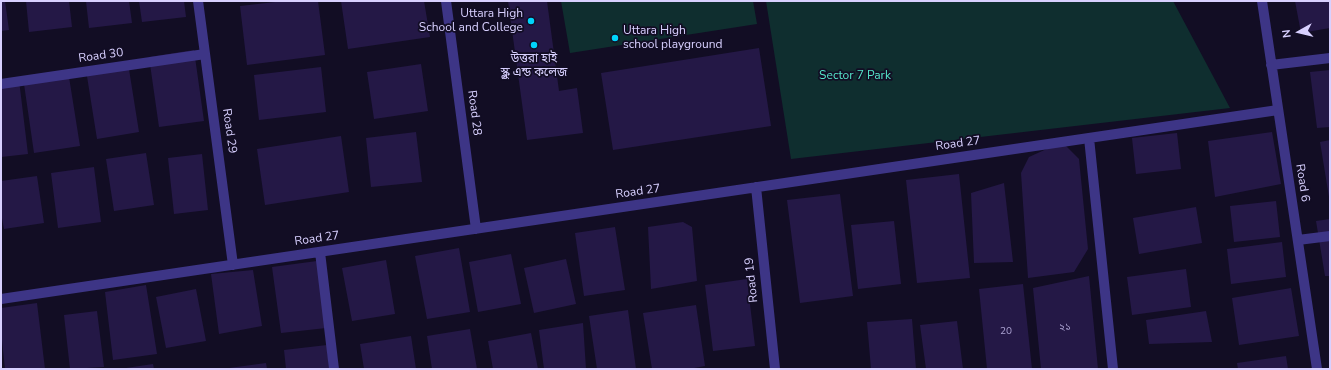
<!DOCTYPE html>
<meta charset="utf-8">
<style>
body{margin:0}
#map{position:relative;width:1331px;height:370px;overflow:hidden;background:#120d24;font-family:"Nunito Sans",sans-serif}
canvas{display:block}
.frame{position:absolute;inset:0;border:2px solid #d8d0ff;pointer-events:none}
.north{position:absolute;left:1279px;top:12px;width:40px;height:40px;-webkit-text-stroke:3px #120d24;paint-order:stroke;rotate:262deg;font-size:11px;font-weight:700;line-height:16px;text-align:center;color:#d8d0ff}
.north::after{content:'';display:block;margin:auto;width:14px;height:18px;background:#d8d0ff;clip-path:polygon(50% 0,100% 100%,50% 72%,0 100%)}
</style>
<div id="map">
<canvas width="1331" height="370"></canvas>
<div class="frame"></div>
<div class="north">N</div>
</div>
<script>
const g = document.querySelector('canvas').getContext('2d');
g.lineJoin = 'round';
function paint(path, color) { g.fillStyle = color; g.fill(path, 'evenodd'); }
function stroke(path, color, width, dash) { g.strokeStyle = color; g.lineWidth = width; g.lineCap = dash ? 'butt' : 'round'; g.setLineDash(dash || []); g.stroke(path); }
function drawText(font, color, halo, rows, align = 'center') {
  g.font = font + ' "Nunito Sans","Noto Sans Bengali",sans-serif'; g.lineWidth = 3.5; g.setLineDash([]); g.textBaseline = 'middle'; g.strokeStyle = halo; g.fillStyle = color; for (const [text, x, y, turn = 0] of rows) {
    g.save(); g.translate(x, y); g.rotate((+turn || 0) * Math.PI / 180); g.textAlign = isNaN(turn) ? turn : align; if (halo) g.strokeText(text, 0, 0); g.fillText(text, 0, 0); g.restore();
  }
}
paint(new Path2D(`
 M 561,1 L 753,1 L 757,24 L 570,53 Z
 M 766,1 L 1173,1 L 1230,108 L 791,159 Z`), '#0f2e2f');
paint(new Path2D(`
 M 1,1 L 5,1 L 9,30 L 1,31 Z
 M 26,1 L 69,1 L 72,27 L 29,32 Z
 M 86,1 L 129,1 L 132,23 L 89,28 Z
 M 139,1 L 184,1 L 186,17 L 142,22 Z
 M 284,1 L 318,1 L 325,55 L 247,65 L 240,6 Z
 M 341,1 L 424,1 L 430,37 L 348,49 Z
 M 508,1 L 547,1 L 559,91 L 577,88 L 583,133 L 527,140 Z
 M 1295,1 L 1330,1 L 1330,28 L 1301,33 Z
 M 759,48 L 771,126 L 613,150 L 601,73 Z
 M 194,50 L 204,121 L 159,127 L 149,57 Z
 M 128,63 L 139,132 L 97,139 L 86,70 Z
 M 421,64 L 428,111 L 374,119 L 367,72 Z
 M 321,67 L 326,112 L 259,120 L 254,75 Z
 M 1330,70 L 1330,127 L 1317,128 L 1310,72 Z
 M 69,77 L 80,146 L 34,153 L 24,84 Z
 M 19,80 L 28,154 L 1,157 L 1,83 Z
 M 416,132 L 422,182 L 371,187 L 366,138 Z
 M 1272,132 L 1281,184 L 1215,197 L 1208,141 Z
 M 1177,133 L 1181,169 L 1136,174 L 1132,138 Z
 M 341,136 L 349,192 L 265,205 L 257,149 Z
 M 1330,140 L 1330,197 L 1329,197 L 1320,142 Z
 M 1062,142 L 1079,159 L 1088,249 L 1074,272 L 1028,278 L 1021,173 L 1029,157 Z
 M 146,153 L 154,205 L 114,211 L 106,159 Z
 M 202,154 L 208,210 L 174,214 L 168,158 Z
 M 94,167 L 101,222 L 58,228 L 51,173 Z
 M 959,174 L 970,278 L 917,283 L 906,180 Z
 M 37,176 L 44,223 L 4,229 L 1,213 L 1,181 Z
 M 1004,183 L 1013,262 L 974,263 L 971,193 Z
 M 840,194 L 853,296 L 800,303 L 787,200 Z
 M 1276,201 L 1280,237 L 1234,242 L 1230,206 Z
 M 1196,207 L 1202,243 L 1139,254 L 1133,218 Z
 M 1330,219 L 1330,276 L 1325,276 L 1316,221 Z
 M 894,221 L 901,284 L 858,289 L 851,225 Z
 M 683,222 L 692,227 L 697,281 L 651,289 L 648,227 Z
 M 615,227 L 625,290 L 584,296 L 575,233 Z
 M 1282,242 L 1286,277 L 1231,284 L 1227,249 Z
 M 459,248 L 470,312 L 427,319 L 415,256 Z
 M 511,254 L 521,304 L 478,312 L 469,262 Z
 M 566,259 L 576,304 L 534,313 L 524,268 Z
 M 386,260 L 395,314 L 352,321 L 342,268 Z
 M 317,261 L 326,328 L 281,333 L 272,267 Z
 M 1186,269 L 1191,307 L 1132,315 L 1127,277 Z
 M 253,270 L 262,326 L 219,334 L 211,274 Z
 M 1089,276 L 1098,369 L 1041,369 L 1033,288 Z
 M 747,279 L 755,346 L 713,351 L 705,285 Z
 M 1023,284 L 1032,369 L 987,369 L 979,289 Z
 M 146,285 L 157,354 L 113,360 L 105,292 Z
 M 1291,288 L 1299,336 L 1239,345 L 1232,298 Z
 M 196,289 L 206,341 L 166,348 L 156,297 Z
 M 37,303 L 45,369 L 5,369 L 1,331 L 1,308 Z
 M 696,305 L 705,366 L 689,369 L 652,369 L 643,313 Z
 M 628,310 L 636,369 L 597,369 L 589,316 Z
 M 97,311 L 104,367 L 70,369 L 64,315 Z
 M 1206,311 L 1212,342 L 1149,344 L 1146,320 Z
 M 912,319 L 916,369 L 871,369 L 867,322 Z
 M 957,321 L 963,369 L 926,369 L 920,325 Z
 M 583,323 L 586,369 L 544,369 L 539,330 Z
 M 470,329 L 477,369 L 432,369 L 427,336 Z
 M 531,333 L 538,369 L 493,369 L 488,341 Z
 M 411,336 L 416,369 L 364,369 L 360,344 Z
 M 327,345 L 329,369 L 286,369 L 284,350 Z
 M 1286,356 L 1288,369 L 1238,369 L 1237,363 Z
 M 266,363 L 267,369 L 229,369 L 229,368 Z
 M 153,364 L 154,369 L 126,369 L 126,368 Z`), '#241846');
stroke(new Path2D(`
 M 198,1 L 233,265
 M 446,1 L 476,229
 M 1262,1 L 1317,369
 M 1271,65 L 1330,58
 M 1,84 L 205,54
 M 1089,138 L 1113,369
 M 756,187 L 775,369
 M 1298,240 L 1330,236
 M 320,252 L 334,369
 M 1,299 L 1278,110`), '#3d3586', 10);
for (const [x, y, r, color] of [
 [531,21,4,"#00d4fb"],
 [615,38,4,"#00d4fb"],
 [534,45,4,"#00d4fb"]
]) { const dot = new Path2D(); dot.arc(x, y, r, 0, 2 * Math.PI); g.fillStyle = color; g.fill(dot); stroke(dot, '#120d24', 1.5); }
drawText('10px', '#aba2d1', null, [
 ["২১",1065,328],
 ["20",1006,332]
]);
drawText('12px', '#d8d0ff', '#120d24', [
 ["Uttara High",523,14],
 ["School and College",523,28],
 ["Uttara High",623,31,"left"],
 ["school playground",623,45,"left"],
 ["উত্তরা হাই",534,59,"center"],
 ["স্কুল এন্ড কলেজ",534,73,"center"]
], 'right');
drawText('12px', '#d8d0ff', '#120d24', [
 ["Road 30",101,56,-8],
 ["Road 28",474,113,83],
 ["Road 29",229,131,82],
 ["Road 27",958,144,-8],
 ["Road 6",1302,183,81],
 ["Road 27",638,192,-8],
 ["Road 27",317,239,-8],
 ["Road 19",752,280,-96]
]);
drawText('12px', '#55e6ca', '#120d24', [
 ["Sector 7 Park",855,76]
]);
</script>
